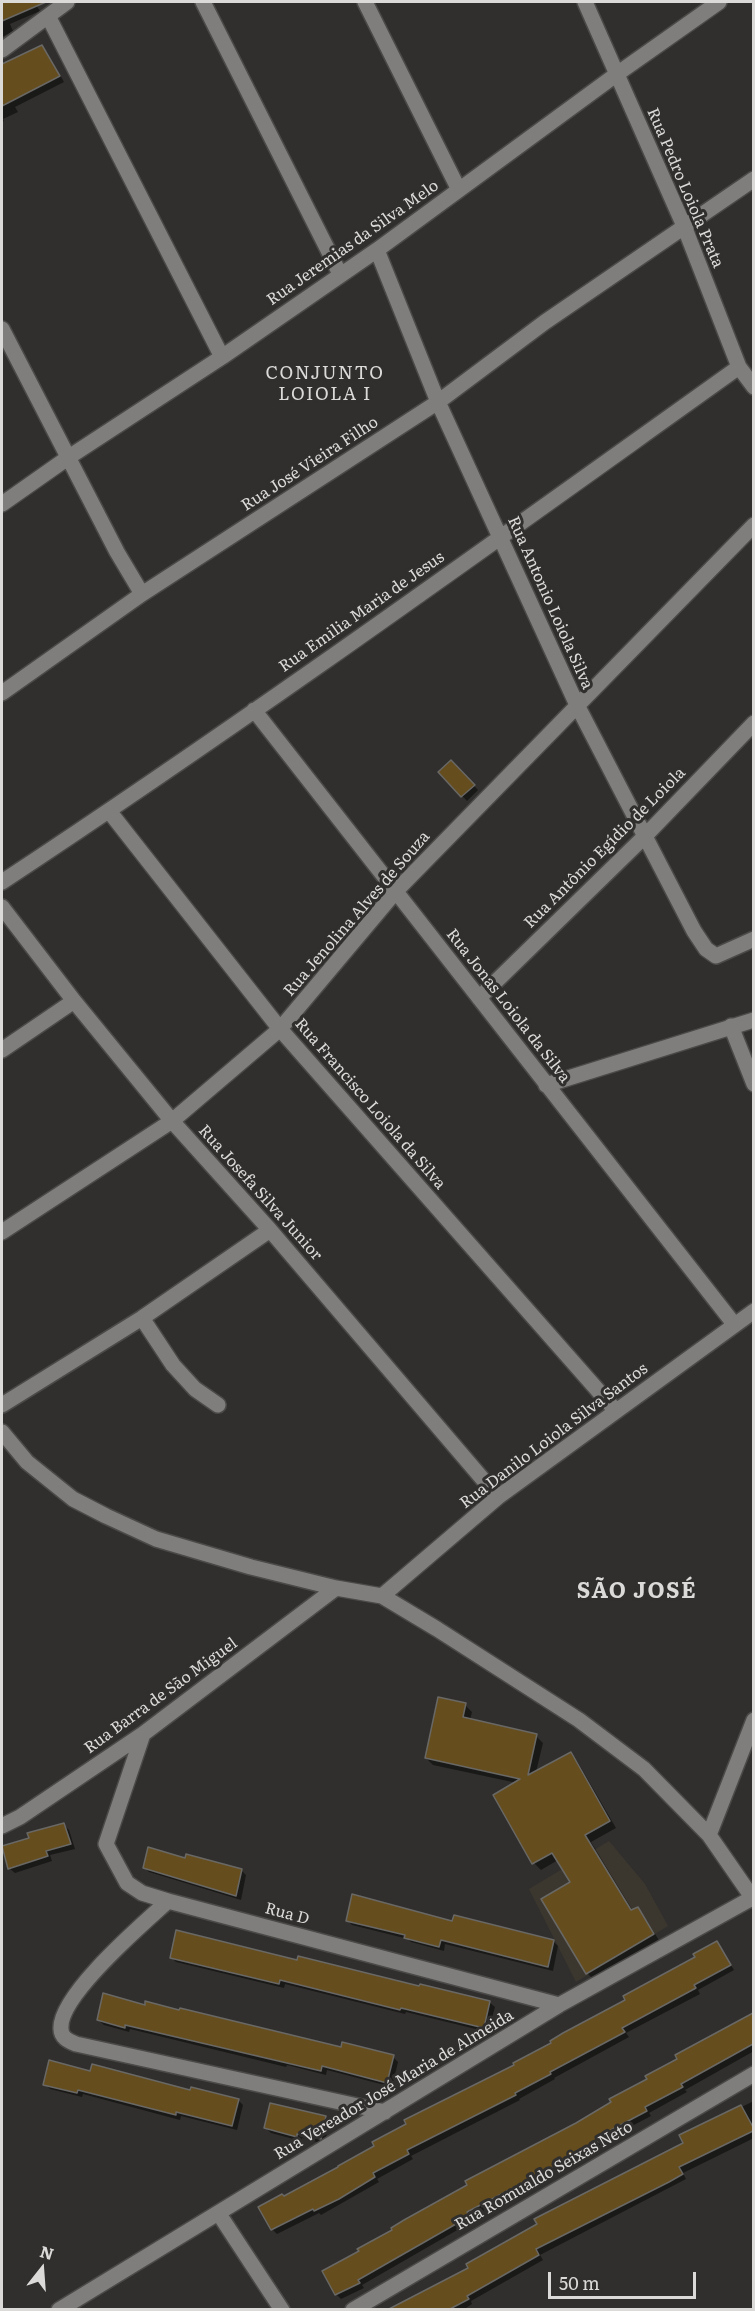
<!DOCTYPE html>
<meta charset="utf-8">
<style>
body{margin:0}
#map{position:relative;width:755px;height:2311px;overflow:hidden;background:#302f2d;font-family:Literata,serif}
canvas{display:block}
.frame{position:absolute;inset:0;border:3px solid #dbdad9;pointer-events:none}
.north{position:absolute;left:12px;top:2239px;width:60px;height:60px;-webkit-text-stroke:4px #302f2d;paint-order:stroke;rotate:17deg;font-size:16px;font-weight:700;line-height:24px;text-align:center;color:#dbdad9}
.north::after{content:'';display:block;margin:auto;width:21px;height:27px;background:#dbdad9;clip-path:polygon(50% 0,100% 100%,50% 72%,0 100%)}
.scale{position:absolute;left:548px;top:2272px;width:148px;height:27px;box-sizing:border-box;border:3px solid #dbdad9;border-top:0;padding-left:8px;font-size:18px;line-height:21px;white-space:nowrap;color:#dbdad9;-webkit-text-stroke:4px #302f2d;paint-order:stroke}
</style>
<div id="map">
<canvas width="755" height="2311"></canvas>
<div class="frame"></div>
<div class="north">N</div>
<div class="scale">50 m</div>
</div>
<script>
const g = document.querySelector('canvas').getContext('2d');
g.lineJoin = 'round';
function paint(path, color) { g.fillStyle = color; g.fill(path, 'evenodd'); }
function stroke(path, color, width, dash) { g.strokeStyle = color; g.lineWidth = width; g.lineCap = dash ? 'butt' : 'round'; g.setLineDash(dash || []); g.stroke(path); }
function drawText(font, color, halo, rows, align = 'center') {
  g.font = font + ' Literata,serif'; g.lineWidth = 6; g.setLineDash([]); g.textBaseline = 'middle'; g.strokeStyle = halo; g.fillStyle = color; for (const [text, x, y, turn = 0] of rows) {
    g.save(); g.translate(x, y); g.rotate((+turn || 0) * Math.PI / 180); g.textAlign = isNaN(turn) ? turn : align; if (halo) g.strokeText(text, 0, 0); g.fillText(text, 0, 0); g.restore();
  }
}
paint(new Path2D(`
 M 609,1841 L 645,1884 L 668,1926 L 576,1982 L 529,1889 Z`), '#3b372f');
paint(new Path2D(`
 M 2,2 L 34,2 L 40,11 L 10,24 L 13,31 L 2,37 Z
 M 42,47 L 47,52 L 64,82 L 15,107 L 18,112 L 3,119 L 4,121 L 2,122 L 2,85 L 12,79 Z
 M 451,762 L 478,790 L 467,801 L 440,772 Z
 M 465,1705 L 472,1712 L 470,1720 L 536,1736 L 543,1743 L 536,1772 L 570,1754 L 577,1761 L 616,1828 L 591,1842 L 633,1911 L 637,1909 L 644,1916 L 660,1942 L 594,1980 L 587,1973 L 543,1900 L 572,1882 L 558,1860 L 541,1870 L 534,1863 L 517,1783 L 433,1765 L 426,1758 Z
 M 64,1825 L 69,1830 L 75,1849 L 50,1855 L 52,1861 L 15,1873 L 9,1868 L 31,1839 Z
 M 186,1860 L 241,1870 L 246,1875 L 241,1900 L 149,1872 L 144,1867 Z
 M 347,1920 L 453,1923 L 553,1941 L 558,1946 L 553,1971 L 445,1944 L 444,1951 L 411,1942 L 408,1939 L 352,1925 Z
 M 717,1943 L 734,1970 L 698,1990 L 700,1994 L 626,2033 L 629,2037 L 554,2078 L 555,2079 L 519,2099 L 520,2100 L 411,2156 L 413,2159 L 377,2179 L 379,2182 L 321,2215 L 319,2213 L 277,2234 L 272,2229 L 260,2207 L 284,2198 L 516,2065 L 627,2001 L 697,1958 Z
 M 171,1957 L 299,1962 L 489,2002 L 495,2007 L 488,2032 L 406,2012 L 405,2014 L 285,1984 L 284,1988 L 176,1962 Z
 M 146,2006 L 342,2049 L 393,2057 L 398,2062 L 392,2087 L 327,2070 L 326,2075 L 287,2065 L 286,2067 L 130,2029 L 129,2032 L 104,2025 L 98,2020 Z
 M 754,2014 L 754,2051 L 685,2090 L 687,2092 L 649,2113 L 651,2116 L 615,2135 L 617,2138 L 605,2145 L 578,2159 L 566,2168 L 471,2217 L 473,2221 L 362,2285 L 364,2288 L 341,2299 L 336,2294 L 576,2124 L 679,2059 L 677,2056 Z
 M 91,2073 L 238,2100 L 243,2105 L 237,2130 L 181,2116 L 180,2120 L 83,2094 L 82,2097 L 50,2089 L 45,2084 Z
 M 754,2101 L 754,2138 L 683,2173 L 686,2179 L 540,2255 L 543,2260 L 471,2301 L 472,2304 L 463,2310 L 398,2310 L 685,2143 L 681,2136 Z
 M 325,2118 L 330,2123 L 324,2144 L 302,2138 L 301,2141 L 271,2133 L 266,2128 Z`), '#0007');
const building = new Path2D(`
 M 2,2 L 46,2 L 2,21 Z
 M 42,45 L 60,76 L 2,106 L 2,64 Z
 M 451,760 L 475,785 L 461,797 L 438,772 Z
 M 438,1697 L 466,1703 L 463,1717 L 537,1734 L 528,1775 L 571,1752 L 610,1821 L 585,1835 L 631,1910 L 638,1907 L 654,1934 L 586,1974 L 541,1899 L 570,1882 L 552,1853 L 532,1864 L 493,1795 L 520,1779 L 425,1758 Z
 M 64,1823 L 71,1844 L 46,1851 L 48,1856 L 8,1869 L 2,1846 L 29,1838 L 27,1833 Z
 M 148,1847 L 185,1858 L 186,1854 L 242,1869 L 236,1896 L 143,1868 Z
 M 352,1894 L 452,1921 L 454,1915 L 554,1940 L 548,1967 L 441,1940 L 439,1947 L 404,1938 L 405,1935 L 346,1921 Z
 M 176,1930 L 297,1960 L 298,1956 L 419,1986 L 420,1984 L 490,2001 L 484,2028 L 401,2008 L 400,2010 L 280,1980 L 279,1984 L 170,1958 Z
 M 717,1941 L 731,1965 L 694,1985 L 696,1988 L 622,2028 L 625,2032 L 550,2072 L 551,2074 L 515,2093 L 516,2095 L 407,2150 L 409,2154 L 373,2173 L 375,2177 L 339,2199 L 314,2211 L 313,2209 L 271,2230 L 258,2207 L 282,2194 L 284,2196 L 338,2167 L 338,2166 L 374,2146 L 372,2142 L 406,2124 L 404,2120 L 514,2065 L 513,2063 L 551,2043 L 550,2041 L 563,2033 L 625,2000 L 623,1996 L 695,1957 L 693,1954 Z
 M 103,1993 L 145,2005 L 145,2001 L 179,2010 L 180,2008 L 341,2047 L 342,2042 L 394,2055 L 387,2083 L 322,2066 L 321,2071 L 125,2025 L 125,2028 L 97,2020 Z
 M 753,2013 L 753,2044 L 681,2084 L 683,2087 L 645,2107 L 647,2111 L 611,2130 L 613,2133 L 600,2141 L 573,2154 L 561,2163 L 467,2212 L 470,2216 L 358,2280 L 360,2283 L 335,2295 L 322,2271 L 359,2251 L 357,2249 L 392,2230 L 391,2228 L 404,2220 L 467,2185 L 465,2181 L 576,2123 L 611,2102 L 609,2099 L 647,2079 L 645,2076 L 677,2059 L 675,2055 Z
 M 49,2060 L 90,2071 L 92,2064 L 190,2090 L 191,2087 L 239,2099 L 232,2126 L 176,2112 L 176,2115 L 78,2090 L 77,2093 L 43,2085 Z
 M 270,2103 L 326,2116 L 321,2139 L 297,2134 L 297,2137 L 264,2128 Z
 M 741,2105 L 753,2127 L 753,2131 L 679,2167 L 683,2174 L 669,2182 L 536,2249 L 539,2255 L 467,2296 L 469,2299 L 448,2310 L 387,2310 L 468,2268 L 466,2264 L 537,2224 L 534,2219 L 683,2143 L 679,2135 Z`);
paint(building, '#654d1e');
stroke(building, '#696865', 1.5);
const minor = new Path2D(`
 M 203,2 L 340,274
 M 365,2 L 459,190
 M 585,2 L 684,226 L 739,367 L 754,387
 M 48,16 L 222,357
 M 2,50 L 67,2
 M 377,250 L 438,402 L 577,705 L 694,931 L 706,949 L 716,956 L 754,939
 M 2,329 L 117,552 L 142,594
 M 2,504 L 69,457 L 222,357 L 377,250 L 617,74 L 719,2
 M 2,693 L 142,594 L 438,402 L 545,322 L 754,179
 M 254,710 L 734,1324
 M 109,811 L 280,1029 L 616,1411
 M 2,882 C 252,717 495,541 739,367
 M 2,907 L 74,1001 L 172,1121 L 270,1230 L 498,1497
 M 479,998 L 644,837 L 754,723
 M 731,1026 L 754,1084
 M 2,1050 L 74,1001
 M 546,1085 L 754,1020
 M 2,1232 L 172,1121 L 280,1029 L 396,891 L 754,525
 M 142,1318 L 173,1365 L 195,1389 L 218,1405
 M 2,1405 L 142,1318 L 270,1230
 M 2,1432 L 27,1462 L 73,1499 L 106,1516 L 156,1539 L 251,1567 L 336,1588 L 382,1596 L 437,1629 L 579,1720 L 644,1769 L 709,1835 L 754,1900
 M 382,1596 L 498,1497 L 754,1311
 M 143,1734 L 106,1844 L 127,1883 L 142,1893 L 168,1901
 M 2,1826 L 20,1817 L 143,1734 L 336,1588
 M 709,1835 L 754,1720
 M 385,2112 L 76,2044 C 69,2041 61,2038 61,2029 C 58,1996 144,1923 168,1901 L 559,2005
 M 219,2214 L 282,2310
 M 59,2310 L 559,2005 L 752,1898
 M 353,2310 L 754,2074`);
stroke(minor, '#4b4a48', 18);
stroke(minor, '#807e7c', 15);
drawText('16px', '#dbdad9', '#302f2d', [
 ["Rua Pedro Loiola Prata",685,188,67],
 ["Rua Jeremias da Silva Melo",353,243,-35],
 ["Rua José Vieira Filho",310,464,-33],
 ["Rua Antonio Loiola Silva",550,603,66],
 ["Rua Emilia Maria de Jesus",362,612,-35],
 ["Rua Antônio Egídio de Loiola",605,848,-45],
 ["Rua Jenolina Alves de Souza",357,914,-49],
 ["Rua Jonas Loiola da Silva",508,1006,52],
 ["Rua Francisco Loiola da Silva",370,1104,49],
 ["Rua Josefa Silva Junior",260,1193,48],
 ["Rua Danilo Loiola Silva Santos",554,1436,-37],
 ["Rua Barra de São Miguel",161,1696,-36],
 ["Rua D",287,1914,15],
 ["Rua Vereador José Maria de Almeida",394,2085,-31],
 ["Rua Romualdo Seixas Neto",544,2176,-30]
]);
g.letterSpacing = '1.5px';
drawText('18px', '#dbdad9', '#302f2d', [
 ["CONJUNTO",325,374],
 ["LOIOLA I",325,395]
]);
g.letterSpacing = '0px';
g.letterSpacing = '1.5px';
drawText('bold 22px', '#dbdad9', '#302f2d', [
 ["SÃO JOSÉ",637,1592]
]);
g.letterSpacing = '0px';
</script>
